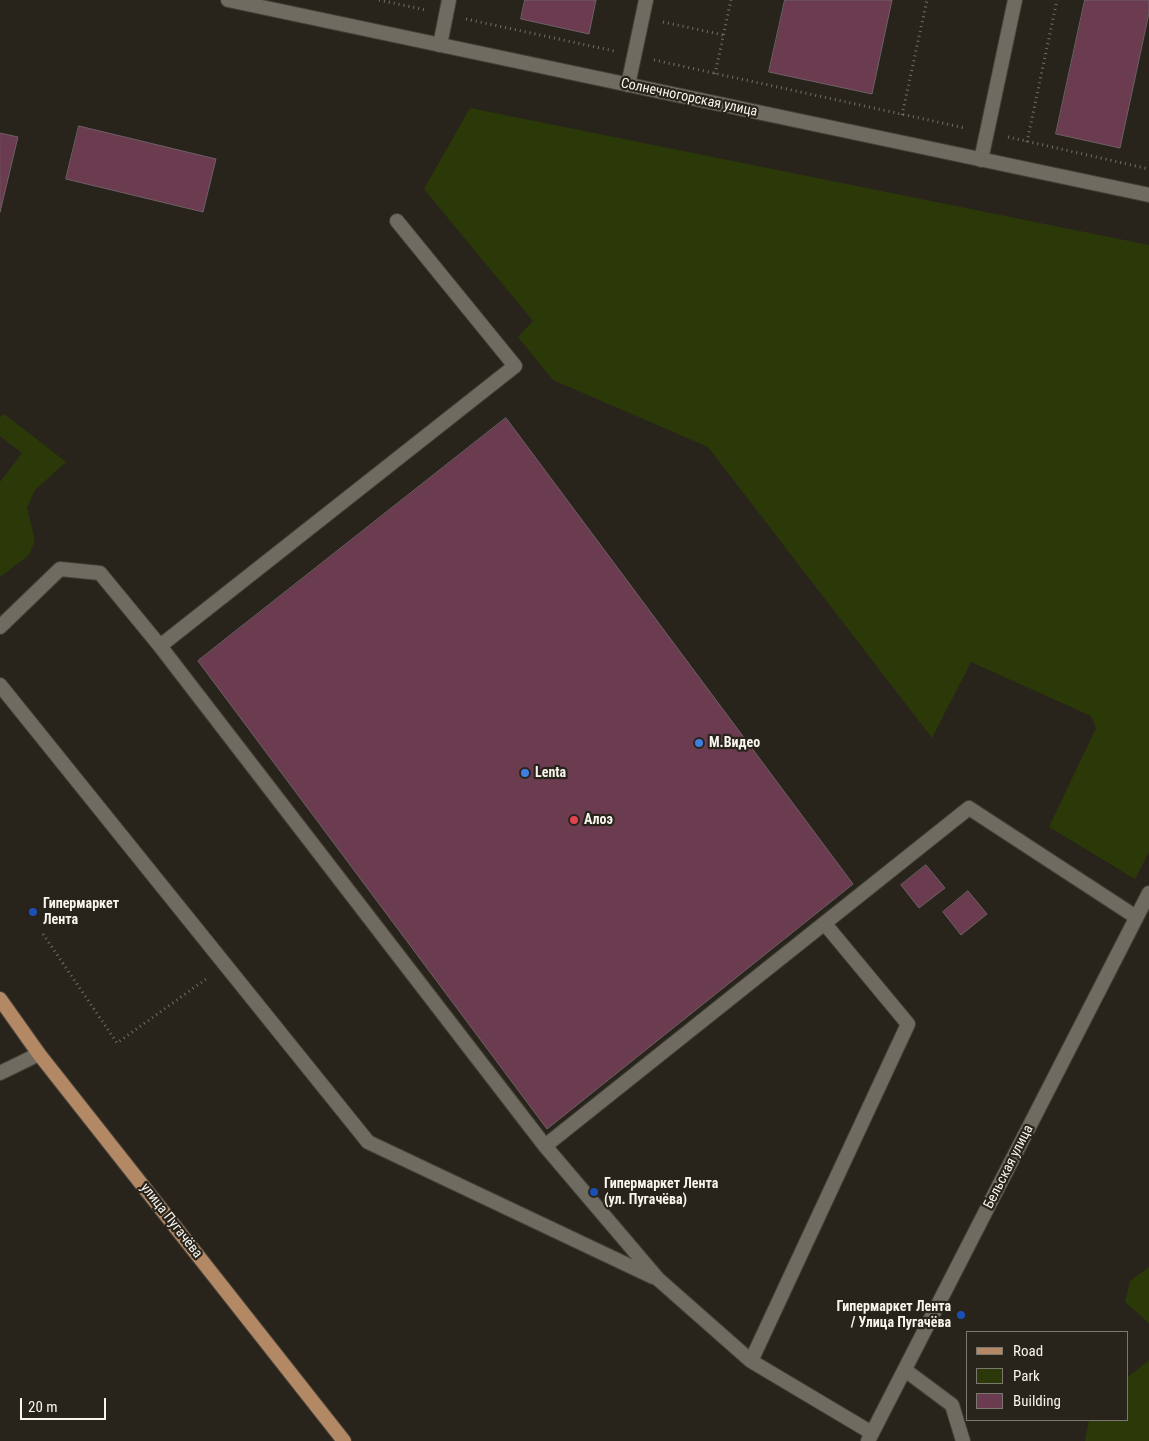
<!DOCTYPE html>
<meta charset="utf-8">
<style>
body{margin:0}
#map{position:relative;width:1149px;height:1441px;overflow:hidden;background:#28241b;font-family:"Roboto Condensed",sans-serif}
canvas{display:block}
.legend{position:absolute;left:966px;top:1331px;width:162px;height:90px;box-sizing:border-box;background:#28241b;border:1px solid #7b786f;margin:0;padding:6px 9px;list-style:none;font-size:15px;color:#f7f5ee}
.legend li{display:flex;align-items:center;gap:10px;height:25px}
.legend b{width:25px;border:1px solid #7b786f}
.scale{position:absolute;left:20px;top:1398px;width:86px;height:22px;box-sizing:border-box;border:2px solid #f7f5ee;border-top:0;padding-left:6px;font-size:15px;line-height:18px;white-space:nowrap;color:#f7f5ee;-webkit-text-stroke:4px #28241b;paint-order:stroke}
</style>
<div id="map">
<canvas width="1149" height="1441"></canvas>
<ul class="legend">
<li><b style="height:6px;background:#b38865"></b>Road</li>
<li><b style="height:14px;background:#2b3909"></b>Park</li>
<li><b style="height:14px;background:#6b3b50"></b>Building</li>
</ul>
<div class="scale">20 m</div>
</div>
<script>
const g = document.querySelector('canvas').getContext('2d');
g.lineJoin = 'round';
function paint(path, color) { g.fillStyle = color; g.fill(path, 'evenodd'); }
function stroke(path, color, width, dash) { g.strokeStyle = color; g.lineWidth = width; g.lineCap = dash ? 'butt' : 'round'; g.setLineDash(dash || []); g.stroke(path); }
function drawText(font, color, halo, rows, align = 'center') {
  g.font = font + ' "Roboto Condensed",sans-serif'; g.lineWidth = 4.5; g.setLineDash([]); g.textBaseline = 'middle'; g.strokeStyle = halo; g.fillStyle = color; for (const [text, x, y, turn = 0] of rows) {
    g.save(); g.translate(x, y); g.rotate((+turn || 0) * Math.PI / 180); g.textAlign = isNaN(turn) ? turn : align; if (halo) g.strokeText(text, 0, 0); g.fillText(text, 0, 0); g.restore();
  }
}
paint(new Path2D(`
 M 470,108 L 1149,245 L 1149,852 L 1135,879 L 1049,827 L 1096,728 L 1091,716 L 971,662 L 932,738 L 708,447 L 553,380 L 518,337 L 533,321 L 424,189 Z
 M 4,414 L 66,462 L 34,491 L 27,508 L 35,540 L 29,555 L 0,577 L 0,482 L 22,453 L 0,436 L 0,417 Z
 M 1149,1267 L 1149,1323 L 1125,1302 L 1130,1281 Z
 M 1149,1360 L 1149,1441 L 1085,1441 L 1089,1420 L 1128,1420 L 1128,1377 Z`), '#2b3909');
const building = new Path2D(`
 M 525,0 L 596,0 L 589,34 L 521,19 Z
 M 785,0 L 892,0 L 872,94 L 769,72 Z
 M 1085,0 L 1149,0 L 1149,13 L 1120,148 L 1056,134 Z
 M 79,126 L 216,159 L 203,212 L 66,179 Z
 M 0,133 L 18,137 L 0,212 Z
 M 506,418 L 853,884 L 547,1129 L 198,661 Z
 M 926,865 L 945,888 L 919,908 L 901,885 Z
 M 968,891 L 987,914 L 961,935 L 943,912 Z`);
paint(building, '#6b3b50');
stroke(building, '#6d6166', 1);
const service = new Path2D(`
 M 440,45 L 449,0
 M 628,85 L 646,0
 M 981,160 L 1015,0
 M 397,221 L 515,366 L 160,646 L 545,1146 L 658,1279 L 751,1361
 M 0,627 L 60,569 L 100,573 L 160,646
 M 0,685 L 368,1142 L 653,1277
 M 825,924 L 908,1024 L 751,1361 L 872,1433
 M 0,1073 L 39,1054
 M 545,1146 L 969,808 L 1136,917`);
const pedestrian = new Path2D(`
 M 905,1370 L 952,1405 L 963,1441`);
const minor = new Path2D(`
 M 228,0 L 1149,195`);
const tertiary = new Path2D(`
 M 868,1441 L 1149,893`);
const primary = new Path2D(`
 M 0,999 L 39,1054 L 344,1441`);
stroke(service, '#444038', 16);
stroke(pedestrian, '#444038', 16);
stroke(minor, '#444038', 16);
stroke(tertiary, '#444038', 16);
stroke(primary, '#444038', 16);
stroke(new Path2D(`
 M 379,0 L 426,10
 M 466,19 L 614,51
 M 663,22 L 723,35
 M 654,60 L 965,128
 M 715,74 L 731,0
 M 902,115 L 927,0
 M 1008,137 L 1149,169
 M 1027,142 L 1057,0
 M 43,934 L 117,1043 L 209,977`), '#726f66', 3, [1, 4]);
stroke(service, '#6f6b60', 14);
stroke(pedestrian, '#6f6b60', 14);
stroke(minor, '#6f6b60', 14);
stroke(tertiary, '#6f6b60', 14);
stroke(primary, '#b38865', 14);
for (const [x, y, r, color] of [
 [699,743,5,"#3f7fe0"],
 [525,773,5,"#3f7fe0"],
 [574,820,5,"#e0444e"],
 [33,912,5,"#1a4fb4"],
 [594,1192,5,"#1a4fb4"],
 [961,1315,5,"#1a4fb4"]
]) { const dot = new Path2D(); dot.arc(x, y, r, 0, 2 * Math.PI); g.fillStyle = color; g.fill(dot); stroke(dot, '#28241b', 2); }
drawText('14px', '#f7f5ee', '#28241b', [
 ["Солнечногорская улица",689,98,12],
 ["Бельская улица",1009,1167,-63],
 ["улица Пугачёва",171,1221,52]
]);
drawText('bold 14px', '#f7f5ee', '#28241b', [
 ["М.Видео",709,743],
 ["Lenta",535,773],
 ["Алоэ",584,820],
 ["Гипермаркет",43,904],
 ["Лента",43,920],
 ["Гипермаркет Лента",604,1184],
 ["(ул. Пугачёва)",604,1200],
 ["Гипермаркет Лента",951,1307,"right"],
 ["/ Улица Пугачёва",951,1323,"right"]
], 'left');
</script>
